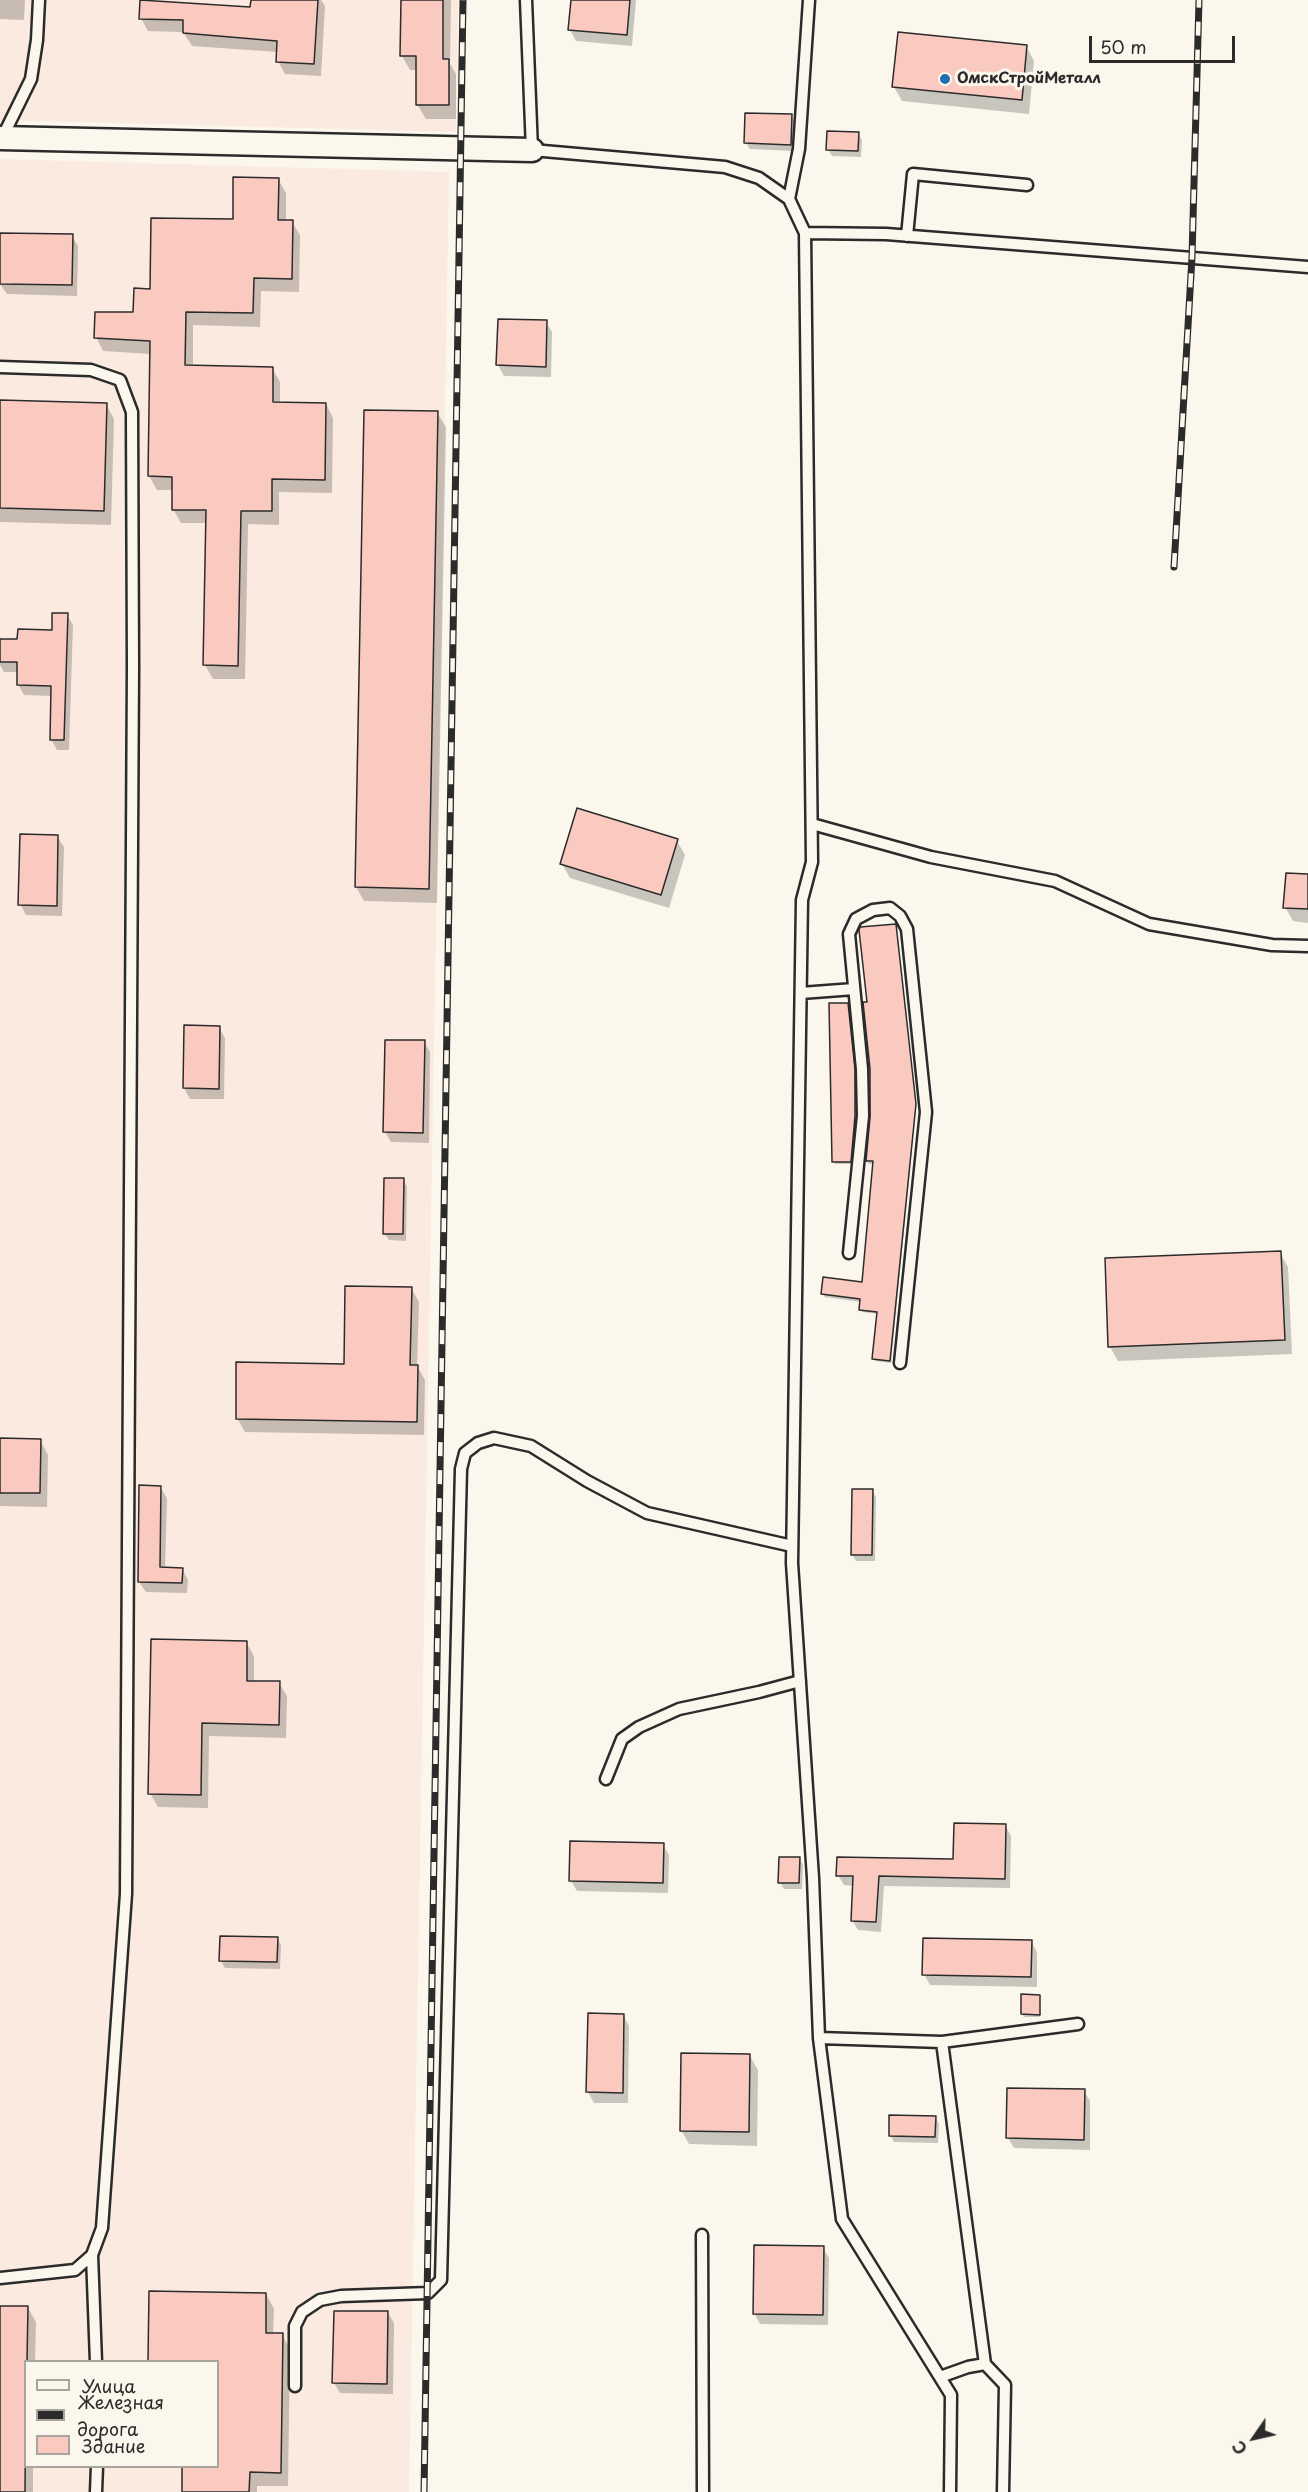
<!DOCTYPE html>
<meta charset="utf-8">
<style>
body{margin:0}
#map{position:relative;width:1308px;height:2492px;overflow:hidden;background:#fbf7ec;font-family:"Playpen Sans",sans-serif}
canvas{display:block}
.legend{position:absolute;left:24px;top:2360px;width:195px;height:108px;box-sizing:border-box;background:#fbf7ec;border:2px solid #a8a59f;margin:0;padding:8px 10px;list-style:none;font-size:18px;color:#2b2b2b}
.legend li{display:flex;align-items:center;gap:12px;height:30px}
.legend b{width:30px;border:2px solid #a8a59f}
.north{position:absolute;left:1224px;top:2408px;width:60px;height:60px;-webkit-text-stroke:4px #fbf7ec;paint-order:stroke;rotate:236deg;font-size:16px;font-weight:700;line-height:24px;text-align:center;color:#2b2b2b}
.north::after{content:'';display:block;margin:auto;width:21px;height:27px;background:#2b2b2b;clip-path:polygon(50% 0,100% 100%,50% 72%,0 100%)}
.scale{position:absolute;left:1089px;top:36px;width:146px;height:27px;box-sizing:border-box;border:3px solid #2b2b2b;border-top:0;padding-left:8px;font-size:18px;line-height:21px;white-space:nowrap;color:#2b2b2b;-webkit-text-stroke:4px #fbf7ec;paint-order:stroke}
</style>
<div id="map">
<canvas width="1308" height="2492"></canvas>
<ul class="legend">
<li><b style="height:8px;background:#fbf7ec"></b>Улица</li>
<li><b style="height:8px;background:#2b2b2b"></b>Железная дорога</li>
<li><b style="height:16px;background:#facac1"></b>Здание</li>
</ul>
<div class="north">С</div>
<div class="scale">50 m</div>
</div>
<script>
const g = document.querySelector('canvas').getContext('2d');
g.lineJoin = 'round';
function paint(path, color) { g.fillStyle = color; g.fill(path, 'evenodd'); }
function stroke(path, color, width, dash) { g.strokeStyle = color; g.lineWidth = width; g.lineCap = dash ? 'butt' : 'round'; g.setLineDash(dash || []); g.stroke(path); }
function drawText(font, color, halo, rows, align = 'center') {
  g.font = font + ' "Playpen Sans",sans-serif'; g.lineWidth = 6; g.setLineDash([]); g.textBaseline = 'middle'; g.strokeStyle = halo; g.fillStyle = color; for (const [text, x, y, turn = 0] of rows) {
    g.save(); g.translate(x, y); g.rotate((+turn || 0) * Math.PI / 180); g.textAlign = isNaN(turn) ? turn : align; if (halo) g.strokeText(text, 0, 0); g.fillText(text, 0, 0); g.restore();
  }
}
paint(new Path2D(`
 M 0,0 L 458,0 L 456,132 L 0,120 Z
 M 0,159 L 449,172 L 409,2492 L 0,2492 ZM 26,2362 L 218,2362 L 218,2466 L 26,2466 Z`), '#fbeadf');
paint(new Path2D(`
 M 0,0 L 25,0 L 24,20 L 0,19 Z
 M 141,0 L 252,9 L 252,0 L 321,0 L 325,6 L 321,76 L 285,74 L 278,61 L 278,52 L 192,46 L 183,32 L 148,31 L 141,18 Z
 M 402,0 L 451,0 L 450,64 L 456,74 L 456,119 L 426,119 L 417,104 L 418,70 L 410,70 L 402,56 Z
 M 572,0 L 636,0 L 632,46 L 576,41 L 570,30 Z
 M 1026,46 L 1034,61 L 1029,114 L 902,101 L 894,87 Z
 M 791,116 L 795,123 L 794,151 L 750,149 L 746,143 Z
 M 858,134 L 862,140 L 861,157 L 832,156 L 828,149 Z
 M 278,179 L 286,193 L 286,221 L 292,222 L 300,235 L 299,292 L 261,291 L 260,327 L 193,325 L 193,367 L 272,368 L 280,382 L 280,403 L 326,404 L 333,418 L 332,493 L 279,492 L 279,525 L 248,524 L 245,679 L 213,679 L 205,665 L 207,523 L 181,523 L 173,509 L 173,490 L 157,490 L 149,476 L 151,354 L 103,351 L 96,337 L 135,314 L 152,290 L 234,220 Z
 M 72,236 L 78,246 L 77,296 L 7,294 L 0,284 Z
 M 546,322 L 552,332 L 551,377 L 504,376 L 498,365 Z
 M 0,401 L 106,404 L 114,419 L 111,525 L 0,522 Z
 M 437,413 L 446,427 L 437,903 L 364,901 L 356,887 Z
 M 67,615 L 73,625 L 69,750 L 57,750 L 51,739 L 52,696 L 24,695 L 18,684 L 18,672 L 4,672 L 0,665 L 0,640 L 19,641 L 53,632 Z
 M 57,836 L 64,847 L 62,916 L 26,915 L 20,904 Z
 M 677,841 L 685,855 L 669,908 L 570,878 L 562,864 Z
 M 1308,876 L 1308,923 L 1293,921 L 1285,907 Z
 M 895,927 L 916,1108 L 891,1363 L 875,1361 L 874,1358 L 878,1314 L 862,1312 L 861,1302 L 825,1297 L 823,1294 L 863,1284 L 875,1164 L 869,1164 L 867,1161 L 872,1117 L 869,1004 Z
 M 847,1004 L 855,1073 L 856,1120 L 852,1164 L 835,1164 L 834,1161 Z
 M 185,1027 L 219,1028 L 225,1038 L 224,1099 L 190,1099 L 184,1088 Z
 M 424,1042 L 430,1052 L 429,1143 L 391,1142 L 385,1132 Z
 M 403,1180 L 407,1186 L 406,1241 L 389,1240 L 385,1234 Z
 M 1280,1253 L 1288,1267 L 1292,1354 L 1118,1361 L 1110,1347 Z
 M 411,1288 L 419,1302 L 417,1366 L 425,1380 L 424,1435 L 245,1432 L 237,1418 L 346,1365 Z
 M 0,1440 L 40,1440 L 48,1455 L 47,1507 L 0,1506 Z
 M 160,1487 L 167,1498 L 165,1569 L 182,1569 L 188,1580 L 187,1593 L 146,1592 L 139,1582 Z
 M 872,1491 L 876,1497 L 875,1561 L 856,1561 L 852,1554 Z
 M 246,1642 L 254,1656 L 254,1682 L 279,1683 L 287,1696 L 286,1738 L 209,1736 L 208,1808 L 158,1807 L 150,1793 Z
 M 1005,1825 L 1011,1836 L 1010,1888 L 884,1886 L 881,1932 L 858,1930 L 852,1920 L 854,1886 L 844,1885 L 838,1875 L 955,1861 Z
 M 663,1845 L 669,1855 L 668,1893 L 577,1891 L 571,1881 Z
 M 799,1858 L 803,1865 L 802,1889 L 784,1889 L 780,1882 Z
 M 277,1938 L 281,1945 L 280,1969 L 225,1968 L 221,1961 Z
 M 1031,1941 L 1037,1952 L 1037,1987 L 930,1985 L 924,1974 Z
 M 1039,1996 L 1040,2017 L 1024,2017 L 1022,2014 Z
 M 623,2015 L 629,2026 L 628,2103 L 594,2103 L 588,2092 Z
 M 750,2056 L 758,2070 L 757,2146 L 689,2144 L 681,2130 Z
 M 1084,2091 L 1090,2101 L 1090,2150 L 1014,2148 L 1008,2138 Z
 M 935,2117 L 939,2124 L 938,2143 L 894,2142 L 890,2135 Z
 M 823,2248 L 829,2258 L 828,2325 L 760,2324 L 754,2313 Z
 M 151,2292 L 266,2294 L 274,2309 L 273,2335 L 282,2335 L 290,2349 L 288,2486 L 257,2486 L 257,2492 L 183,2492 L 218,2466 L 218,2362 L 150,2362 Z
 M 0,2307 L 28,2308 L 36,2322 L 35,2362 L 26,2362 L 26,2466 L 33,2466 L 33,2492 L 0,2492 Z
 M 388,2313 L 394,2323 L 393,2394 L 340,2393 L 334,2383 Z`), '#0003');
const building = new Path2D(`
 M 140,0 L 250,7 L 251,0 L 318,0 L 314,64 L 276,62 L 277,41 L 183,33 L 183,20 L 139,19 Z
 M 401,0 L 443,0 L 443,59 L 449,59 L 449,105 L 416,105 L 416,56 L 400,56 Z
 M 571,0 L 630,0 L 627,35 L 568,30 Z
 M 898,32 L 1027,45 L 1022,100 L 892,87 Z
 M 745,113 L 792,114 L 791,145 L 744,143 Z
 M 827,131 L 859,132 L 858,151 L 826,150 Z
 M 233,177 L 279,178 L 278,220 L 293,220 L 292,279 L 254,278 L 253,313 L 186,312 L 185,365 L 273,367 L 273,402 L 326,403 L 325,480 L 272,479 L 272,511 L 241,511 L 238,666 L 203,665 L 206,510 L 172,510 L 172,477 L 148,476 L 150,341 L 94,338 L 95,312 L 133,312 L 134,288 L 150,289 L 151,218 L 233,219 Z
 M 0,233 L 73,234 L 72,285 L 0,284 Z
 M 498,319 L 547,320 L 546,367 L 496,365 Z
 M 0,400 L 107,403 L 104,511 L 0,508 Z
 M 364,410 L 438,411 L 429,889 L 355,887 Z
 M 52,613 L 68,613 L 64,740 L 50,740 L 51,686 L 17,685 L 17,662 L 0,662 L 0,639 L 17,639 L 18,629 L 52,630 Z
 M 577,808 L 678,839 L 661,895 L 560,864 Z
 M 20,834 L 58,835 L 57,906 L 18,905 Z
 M 1286,873 L 1308,874 L 1308,909 L 1283,908 Z
 M 896,924 L 916,1104 L 890,1361 L 872,1359 L 877,1312 L 859,1310 L 860,1299 L 821,1294 L 823,1277 L 862,1282 L 873,1161 L 866,1161 L 870,1117 L 870,1069 L 863,1002 L 867,1002 L 859,930 L 860,927 Z
 M 829,1003 L 848,1003 L 855,1069 L 855,1116 L 851,1162 L 832,1162 Z
 M 184,1025 L 220,1026 L 219,1089 L 183,1088 Z
 M 385,1040 L 425,1040 L 423,1133 L 383,1132 Z
 M 384,1178 L 404,1178 L 403,1234 L 383,1234 Z
 M 1281,1251 L 1285,1340 L 1108,1347 L 1105,1258 Z
 M 345,1286 L 412,1287 L 410,1365 L 418,1365 L 417,1422 L 236,1419 L 236,1362 L 344,1364 Z
 M 0,1438 L 41,1439 L 40,1493 L 0,1493 Z
 M 139,1485 L 161,1486 L 160,1567 L 183,1568 L 182,1583 L 138,1582 Z
 M 852,1489 L 873,1489 L 872,1555 L 851,1555 Z
 M 151,1639 L 247,1641 L 247,1681 L 280,1681 L 279,1725 L 202,1723 L 201,1795 L 148,1794 Z
 M 954,1823 L 1006,1824 L 1005,1879 L 879,1876 L 876,1922 L 851,1921 L 853,1876 L 836,1876 L 837,1857 L 953,1859 Z
 M 570,1841 L 664,1843 L 663,1883 L 569,1881 Z
 M 779,1857 L 800,1857 L 799,1883 L 778,1883 Z
 M 220,1936 L 278,1937 L 277,1962 L 219,1961 Z
 M 923,1938 L 1032,1940 L 1031,1977 L 922,1975 Z
 M 1021,1994 L 1040,1995 L 1040,2015 L 1021,2014 Z
 M 588,2013 L 624,2014 L 623,2093 L 586,2092 Z
 M 681,2053 L 750,2054 L 749,2132 L 680,2131 Z
 M 1007,2088 L 1085,2089 L 1084,2140 L 1006,2138 Z
 M 889,2115 L 936,2116 L 935,2137 L 889,2136 Z
 M 754,2245 L 824,2246 L 823,2315 L 753,2314 Z
 M 149,2291 L 266,2293 L 266,2333 L 283,2333 L 281,2473 L 250,2472 L 249,2492 L 182,2492 L 182,2466 L 218,2466 L 218,2361 L 148,2361 Z
 M 0,2306 L 28,2306 L 27,2361 L 26,2361 L 25,2492 L 0,2492 Z
 M 334,2311 L 388,2311 L 387,2384 L 332,2383 Z`);
paint(building, '#facac1');
stroke(building, '#2b2b2b', 1.5);
const lane = new Path2D(`
 M 526,0 L 532,150 L 725,167 L 759,178 L 789,199 L 805,233 L 812,862 L 802,900 L 792,1563 L 813,1878 L 819,2038 L 842,2219 L 951,2395 L 950,2492
 M 2,138 L 31,79 L 37,40 L 39,0
 M 789,199 L 799,149 L 809,0
 M 805,233 L 886,234 L 1308,267
 M 907,236 L 913,174 L 1027,185
 M 0,367 L 91,370 L 120,380 L 132,412 L 133,667 L 126,1894 L 102,2228 L 92,2255 L 75,2270 L 0,2278
 M 812,824 L 931,857 L 1055,881 L 1149,924 L 1272,945 L 1308,946
 M 801,993 L 854,989
 M 849,1253 L 863,1116 L 862,1069 L 849,934 L 856,919 L 873,910 L 890,908 L 900,916 L 907,929 L 926,1112 L 900,1363
 M 606,1779 L 622,1739 L 639,1727 L 679,1709 L 759,1692 L 800,1681
 M 819,2038 L 942,2042 L 1078,2024
 M 942,2042 L 985,2364
 M 702,2235 L 703,2492
 M 92,2255 L 96,2362
 M 940,2377 L 968,2367 L 985,2364 L 1005,2385 L 1003,2492
 M 295,2386 L 295,2326 L 302,2312 L 320,2300 L 341,2296 L 428,2293 L 441,2280 L 461,1469 L 465,1453 L 478,1443 L 494,1438 L 531,1446 L 587,1481 L 647,1513 L 792,1546
 M 96,2492 L 97,2466`);
const street = new Path2D(`
 M 0,138 L 532,150`);
stroke(lane, '#2b2b2b', 15);
stroke(street, '#2b2b2b', 27);
stroke(lane, '#fbf7ec', 10);
stroke(street, '#fbf7ec', 22);
const rail = new Path2D(`
 M 1174,567 L 1192,257 L 1199,0
 M 424,2492 L 463,0`);
stroke(rail, '#2b2b2b', 7);
stroke(rail, '#fbf7ec', 4.5, [14]);
for (const [x, y, r, color] of [
 [945,79,6,"#1f6fb2"]
]) { const dot = new Path2D(); dot.arc(x, y, r, 0, 2 * Math.PI); g.fillStyle = color; g.fill(dot); stroke(dot, '#fbf7ec', 2); }
drawText('bold 15px', '#2b2b2b', '#fbf7ec', [
 ["ОмскСтройМеталл",957,79]
], 'left');
</script>
